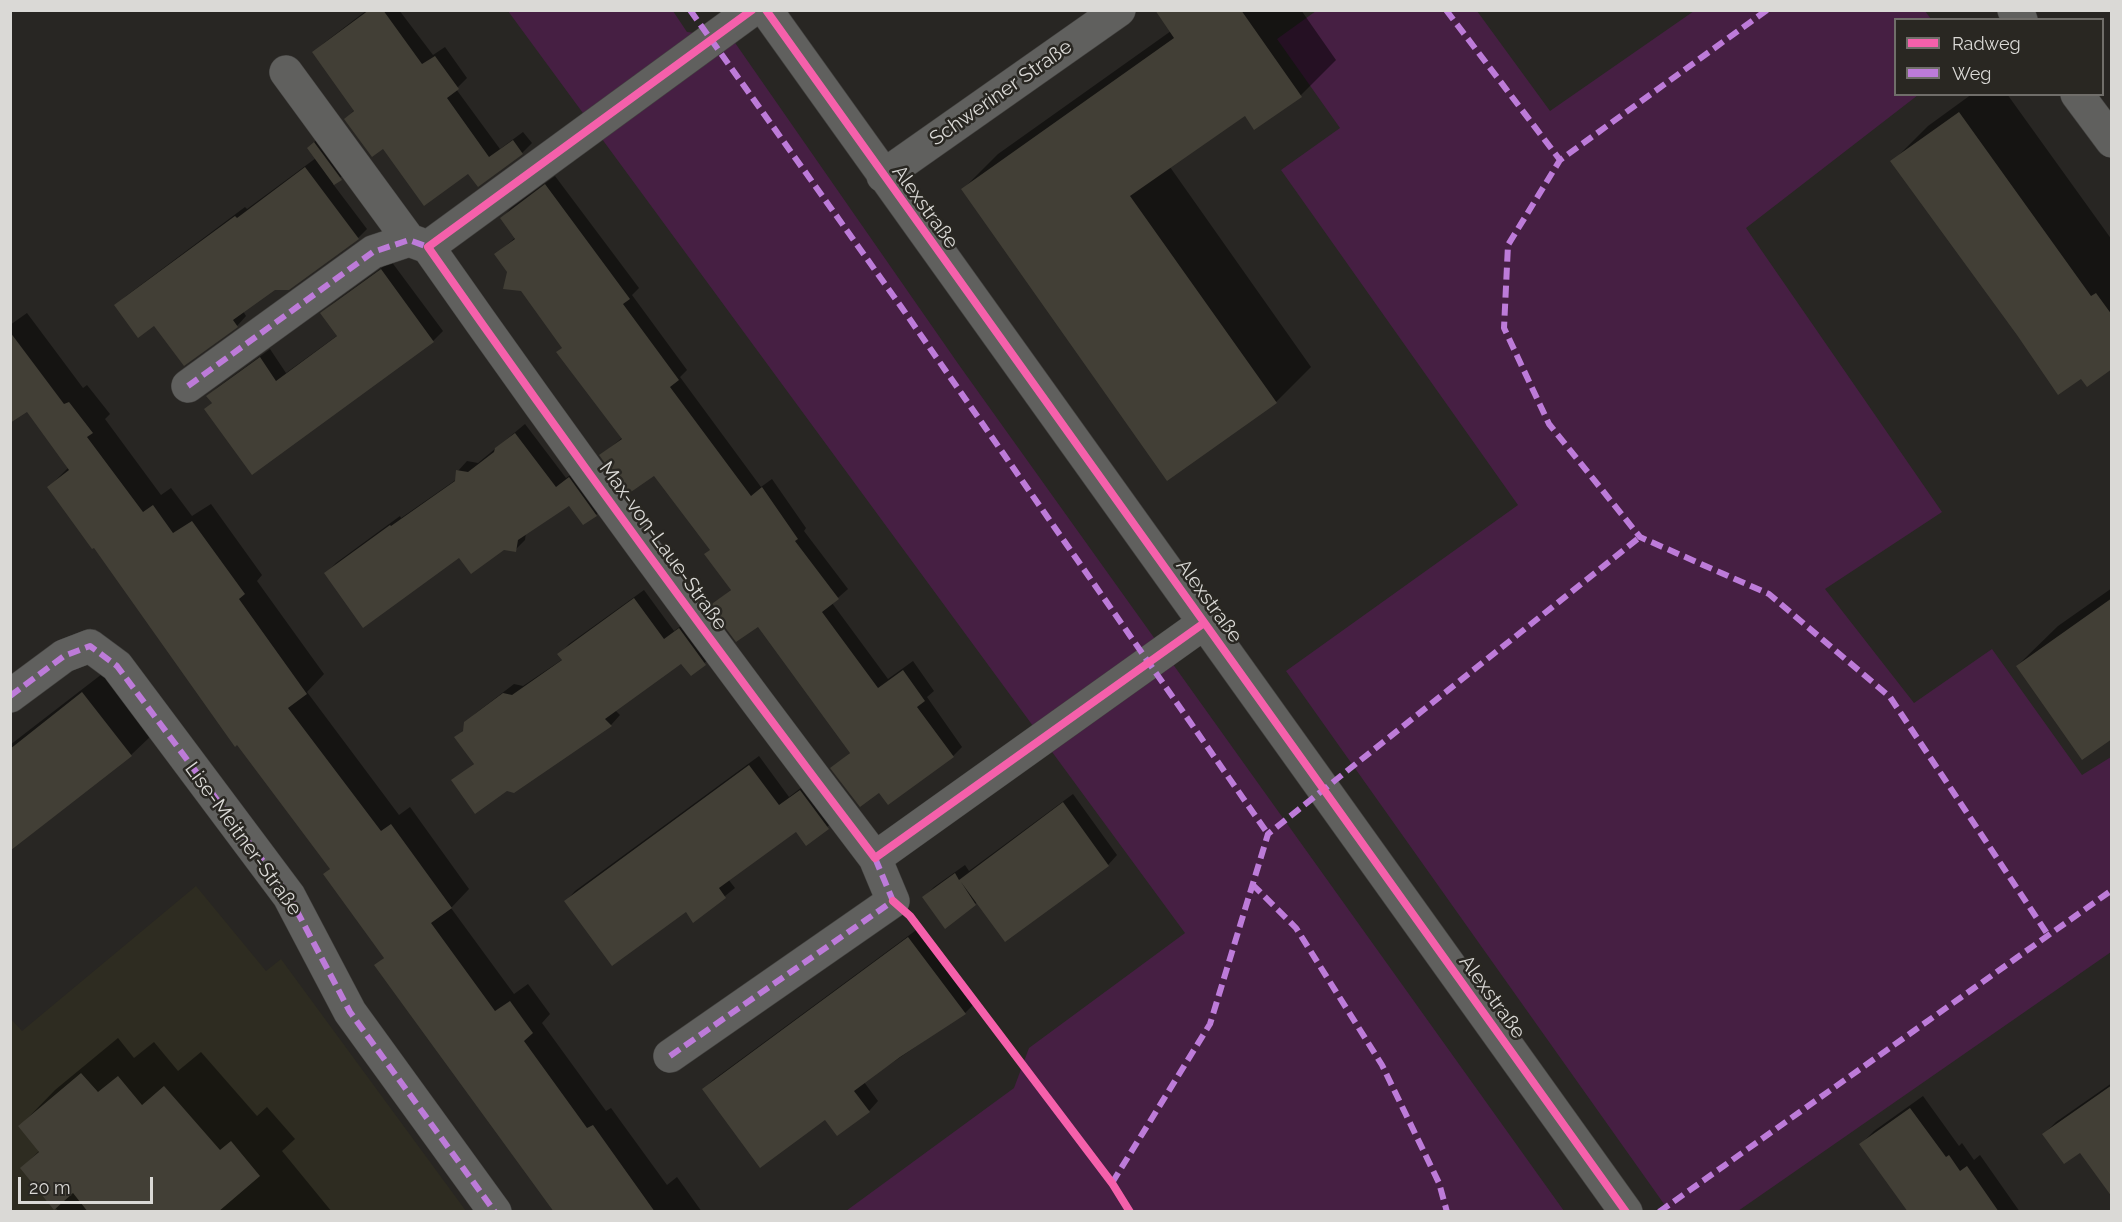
<!DOCTYPE html>
<meta charset="utf-8">
<style>
body{margin:0}
#map{position:relative;width:2122px;height:1222px;overflow:hidden;background:#282623;font-family:Raleway,sans-serif}
canvas{display:block}
.frame{position:absolute;inset:0;border:12px solid #dad9d6;pointer-events:none}
.legend{position:absolute;left:1894px;top:18px;width:210px;height:78px;box-sizing:border-box;background:#292722;border:2px solid #706e6a;margin:0;padding:8px 10px;list-style:none;font-size:18px;color:#dad9d6}
.legend li{display:flex;align-items:center;gap:12px;height:30px}
.legend b{width:30px;border:2px solid #706e6a}
.scale{position:absolute;left:18px;top:1177px;width:135px;height:27px;box-sizing:border-box;border:3px solid #dad9d6;border-top:0;padding-left:8px;font-size:18px;line-height:21px;white-space:nowrap;color:#dad9d6;-webkit-text-stroke:4px #292722;paint-order:stroke}
</style>
<div id="map">
<canvas width="2122" height="1222"></canvas>
<div class="frame"></div>
<ul class="legend">
<li><b style="height:8px;background:#f560ab"></b>Radweg</li>
<li><b style="height:8px;background:#bd7bd9"></b>Weg</li>
</ul>
<div class="scale">20 m</div>
</div>
<script>
const g = document.querySelector('canvas').getContext('2d');
g.lineJoin = 'round';
function paint(path, color) { g.fillStyle = color; g.fill(path, 'evenodd'); }
function stroke(path, color, width, dash) { g.strokeStyle = color; g.lineWidth = width; g.lineCap = dash ? 'butt' : 'round'; g.setLineDash(dash || []); g.stroke(path); }
function drawText(font, color, halo, rows, align = 'center') {
  g.font = font + ' Raleway,sans-serif'; g.lineWidth = 5; g.setLineDash([]); g.textBaseline = 'middle'; g.strokeStyle = halo; g.fillStyle = color; for (const [text, x, y, turn = 0] of rows) {
    g.save(); g.translate(x, y); g.rotate((+turn || 0) * Math.PI / 180); g.textAlign = isNaN(turn) ? turn : align; if (halo) g.strokeText(text, 0, 0); g.fillText(text, 0, 0); g.restore();
  }
}
paint(new Path2D(`
 M 196,886 L 266,971 L 281,959 L 466,1211 L 11,1211 L 10,1018 L 22,1031 Z`), '#2e2c21');
paint(new Path2D(`
 M 508,11 L 673,11 L 687,32 L 731,37 L 959,365 L 1564,1211 L 846,1211 L 1014,1088 L 1029,1048 L 1185,933 Z
 M 1925,11 L 1931,19 L 1896,20 L 1896,94 L 1918,95 L 1746,228 L 1942,512 L 1825,589 L 1914,703 L 1992,649 L 2082,775 L 2111,757 L 2111,952 L 1738,1211 L 1669,1211 L 1286,671 L 1518,505 L 1281,170 L 1340,128 L 1277,39 L 1316,11 L 1477,11 L 1550,111 L 1694,11 Z`), '#461f43');
paint(new Path2D(`
 M 367,10 L 399,10 L 433,55 L 445,47 L 467,78 L 456,89 L 500,149 L 523,132 L 532,143 L 522,153 L 478,185 L 469,172 L 383,146 L 346,119 L 355,109 L 314,52 L 324,43 Z
 M 1178,10 L 1301,10 L 1336,60 L 1301,95 L 1245,114 L 1170,167 L 1311,367 L 1276,402 L 963,189 L 998,154 L 1171,31 Z
 M 1972,94 L 2007,94 L 2112,240 L 2112,355 L 1892,162 L 1928,126 Z
 M 318,138 L 350,169 L 333,184 L 367,229 L 358,238 L 275,288 L 243,311 L 246,316 L 237,326 L 154,324 L 116,305 L 126,296 L 245,207 L 247,209 L 316,158 L 309,148 Z
 M 555,176 L 639,288 L 632,295 L 687,370 L 680,377 L 761,487 L 772,479 L 806,528 L 804,531 L 848,589 L 832,603 L 888,679 L 913,661 L 934,691 L 927,697 L 962,747 L 953,756 L 880,790 L 832,768 L 851,752 L 758,625 L 711,606 L 732,589 L 711,549 L 654,474 L 601,455 L 622,438 L 563,347 L 496,254 L 516,237 L 502,218 L 511,208 Z
 M 391,261 L 443,331 L 433,341 L 253,473 L 206,409 L 213,402 L 208,396 L 218,387 L 270,349 L 286,373 L 338,335 L 322,313 L 332,304 Z
 M 27,313 L 83,388 L 87,385 L 110,414 L 105,419 L 161,495 L 171,488 L 192,516 L 211,504 L 262,575 L 257,581 L 324,674 L 307,692 L 399,815 L 410,807 L 469,889 L 451,908 L 514,994 L 528,984 L 550,1014 L 542,1023 L 606,1111 L 611,1108 L 667,1185 L 677,1177 L 702,1212 L 556,1212 L 376,965 L 385,957 L 325,874 L 331,868 L 94,545 L 49,487 L 69,467 L 27,409 L 10,422 L 10,325 Z
 M 525,424 L 566,478 L 579,469 L 605,505 L 596,515 L 569,504 L 526,532 L 525,540 L 515,550 L 504,548 L 326,573 L 336,563 L 400,516 L 401,518 L 457,479 L 458,471 L 467,461 L 478,463 Z
 M 2112,588 L 2112,737 L 2017,666 L 2058,626 Z
 M 644,590 L 674,631 L 689,620 L 715,654 L 691,674 L 681,662 L 615,710 L 620,715 L 611,725 L 514,791 L 453,781 L 475,763 L 456,737 L 465,729 L 465,723 L 476,713 L 514,684 L 523,686 L 563,659 L 559,654 L 569,644 Z
 M 102,674 L 151,736 L 131,755 L 10,851 L 10,745 Z
 M 759,756 L 789,797 L 810,781 L 838,818 L 806,844 L 796,830 L 728,879 L 735,888 L 694,921 L 686,910 L 566,901 L 575,891 Z
 M 1073,794 L 1117,855 L 1108,865 L 977,902 L 975,904 L 924,897 L 934,887 L 965,865 L 969,871 Z
 M 919,928 L 974,1004 L 965,1013 L 864,1082 L 878,1101 L 869,1111 L 825,1118 L 704,1089 L 713,1080 Z
 M 118,1038 L 134,1058 L 154,1042 L 178,1071 L 201,1052 L 257,1116 L 267,1107 L 295,1139 L 282,1151 L 332,1212 L 59,1212 L 22,1168 L 40,1150 L 20,1126 L 55,1090 Z
 M 2112,1083 L 2112,1182 L 2080,1151 L 2044,1134 L 2056,1122 Z
 M 1923,1096 L 1959,1146 L 1962,1143 L 1974,1160 L 1980,1155 L 2020,1212 L 1918,1212 L 1861,1144 L 1874,1131 Z`), '#0007');
paint(new Path2D(`
 M 369,10 L 383,10 L 422,64 L 435,56 L 459,89 L 447,98 L 489,157 L 513,140 L 523,154 L 478,187 L 468,174 L 424,206 L 383,149 L 372,157 L 344,119 L 354,111 L 312,52 Z
 M 1155,10 L 1241,10 L 1302,97 L 1254,130 L 1245,116 L 1130,196 L 1277,403 L 1167,481 L 961,189 L 1174,38 Z
 M 1959,112 L 2091,296 L 2096,293 L 2112,315 L 2112,369 L 2087,387 L 2081,379 L 2058,395 L 2017,335 L 1890,161 Z
 M 314,142 L 342,180 L 334,185 L 307,148 Z
 M 305,167 L 359,239 L 289,290 L 275,290 L 233,320 L 238,327 L 184,366 L 154,326 L 138,338 L 114,305 L 235,216 L 237,218 Z
 M 545,184 L 630,299 L 623,304 L 679,380 L 670,387 L 751,496 L 762,487 L 798,539 L 795,541 L 839,599 L 822,612 L 878,688 L 903,670 L 925,701 L 917,707 L 954,757 L 888,805 L 879,793 L 860,807 L 830,768 L 850,753 L 758,627 L 736,642 L 709,606 L 731,590 L 704,554 L 710,550 L 654,476 L 628,494 L 599,455 L 622,439 L 556,352 L 562,348 L 521,291 L 503,289 L 507,272 L 494,254 L 515,239 L 500,218 Z
 M 381,269 L 434,342 L 252,475 L 204,409 L 212,403 L 206,396 L 260,357 L 276,381 L 337,336 L 320,313 Z
 M 10,332 L 64,404 L 69,402 L 93,433 L 87,437 L 143,512 L 153,505 L 173,533 L 192,521 L 245,594 L 239,599 L 307,694 L 288,708 L 381,831 L 391,824 L 452,908 L 431,923 L 495,1011 L 510,1001 L 533,1033 L 524,1041 L 587,1128 L 593,1125 L 655,1212 L 554,1212 L 406,1009 L 374,965 L 384,958 L 323,874 L 330,869 L 237,745 L 235,747 L 94,548 L 92,549 L 47,487 L 69,470 L 27,412 L 10,423 Z
 M 515,433 L 556,487 L 569,477 L 597,516 L 583,525 L 569,506 L 518,540 L 516,552 L 504,550 L 471,574 L 459,558 L 363,628 L 324,573 L 390,525 L 391,526 L 455,481 L 456,470 L 468,472 L 494,452 L 495,448 Z
 M 634,598 L 664,639 L 679,628 L 706,665 L 691,676 L 681,664 L 605,719 L 612,726 L 514,793 L 507,791 L 475,814 L 451,780 L 474,764 L 454,737 L 463,731 L 464,722 L 503,693 L 512,695 L 562,660 L 557,654 Z
 M 2112,598 L 2112,739 L 2082,760 L 2016,666 Z
 M 82,692 L 132,756 L 10,851 L 10,749 Z
 M 749,765 L 779,805 L 800,790 L 829,829 L 806,846 L 796,832 L 719,888 L 726,898 L 693,923 L 686,912 L 612,966 L 564,901 Z
 M 1063,802 L 1109,866 L 1005,942 L 961,882 L 976,905 L 945,929 L 922,897 L 955,873 L 959,880 Z
 M 908,937 L 966,1014 L 900,1057 L 854,1091 L 870,1112 L 837,1136 L 825,1120 L 760,1168 L 702,1089 Z
 M 81,1073 L 98,1092 L 118,1076 L 142,1105 L 164,1086 L 220,1150 L 231,1141 L 260,1176 L 218,1212 L 88,1212 L 73,1193 L 54,1210 L 20,1168 L 39,1152 L 18,1126 Z
 M 2112,1085 L 2112,1197 L 2080,1153 L 2064,1164 L 2042,1134 Z
 M 1910,1108 L 1946,1157 L 1949,1155 L 1960,1171 L 1967,1166 L 1999,1212 L 1908,1212 L 1859,1144 Z`), '#423f36');
const minor = new Path2D(`
 M 752,10 L 428,247 C 573,454 722,657 875,858 L 1204,623
 M 766,10 L 1626,1212
 M 2014,10 L 2021,20
 M 286,72 L 409,240
 M 2077,94 L 2112,141
 M 883,176 L 1119,10
 M 188,386 L 373,252 L 409,240 L 428,247
 M 10,696 L 64,656 L 90,646 L 117,666 L 289,896 L 350,1012 L 495,1212
 M 670,1056 L 893,901 L 875,858`);
stroke(minor, '#444341', 34);
stroke(minor, '#60605e', 33);
stroke(new Path2D(`
 M 690,10 L 902,308 L 1268,834
 M 1446,10 L 1560,160
 M 1767,10 L 1560,160 L 1508,245 L 1504,328 L 1549,424 L 1640,537 L 1769,594 L 1890,697 L 2048,935
 M 188,386 L 373,252 L 409,240 L 428,247
 M 10,696 L 64,656 L 90,646 L 117,666 L 289,896 L 350,1012 L 495,1212
 M 1252,884 L 1296,928 L 1382,1065 L 1439,1183 L 1447,1212
 M 670,1056 L 893,901 L 875,858
 M 1112,1183 L 1210,1024 L 1268,834 L 1640,537
 M 1659,1212 L 2112,890`), '#bd7bd9', 6, [12, 6]);
stroke(new Path2D(`
 M 752,10 L 428,247 C 573,454 722,657 875,858 L 1204,623
 M 766,10 L 1626,1212
 M 893,901 L 910,916 L 1112,1183 L 1130,1212`), '#f560ab', 8);
drawText('20px', '#dad9d6', '#292722', [
 ["Schweriner Straße",1001,93,-35],
 ["Alexstraße",925,207,54],
 ["Max-von-Laue-Straße",663,546,54],
 ["Alexstraße",1209,601,54],
 ["Lise-Meitner-Straße",243,839,54],
 ["Alexstraße",1492,997,54]
]);
</script>
